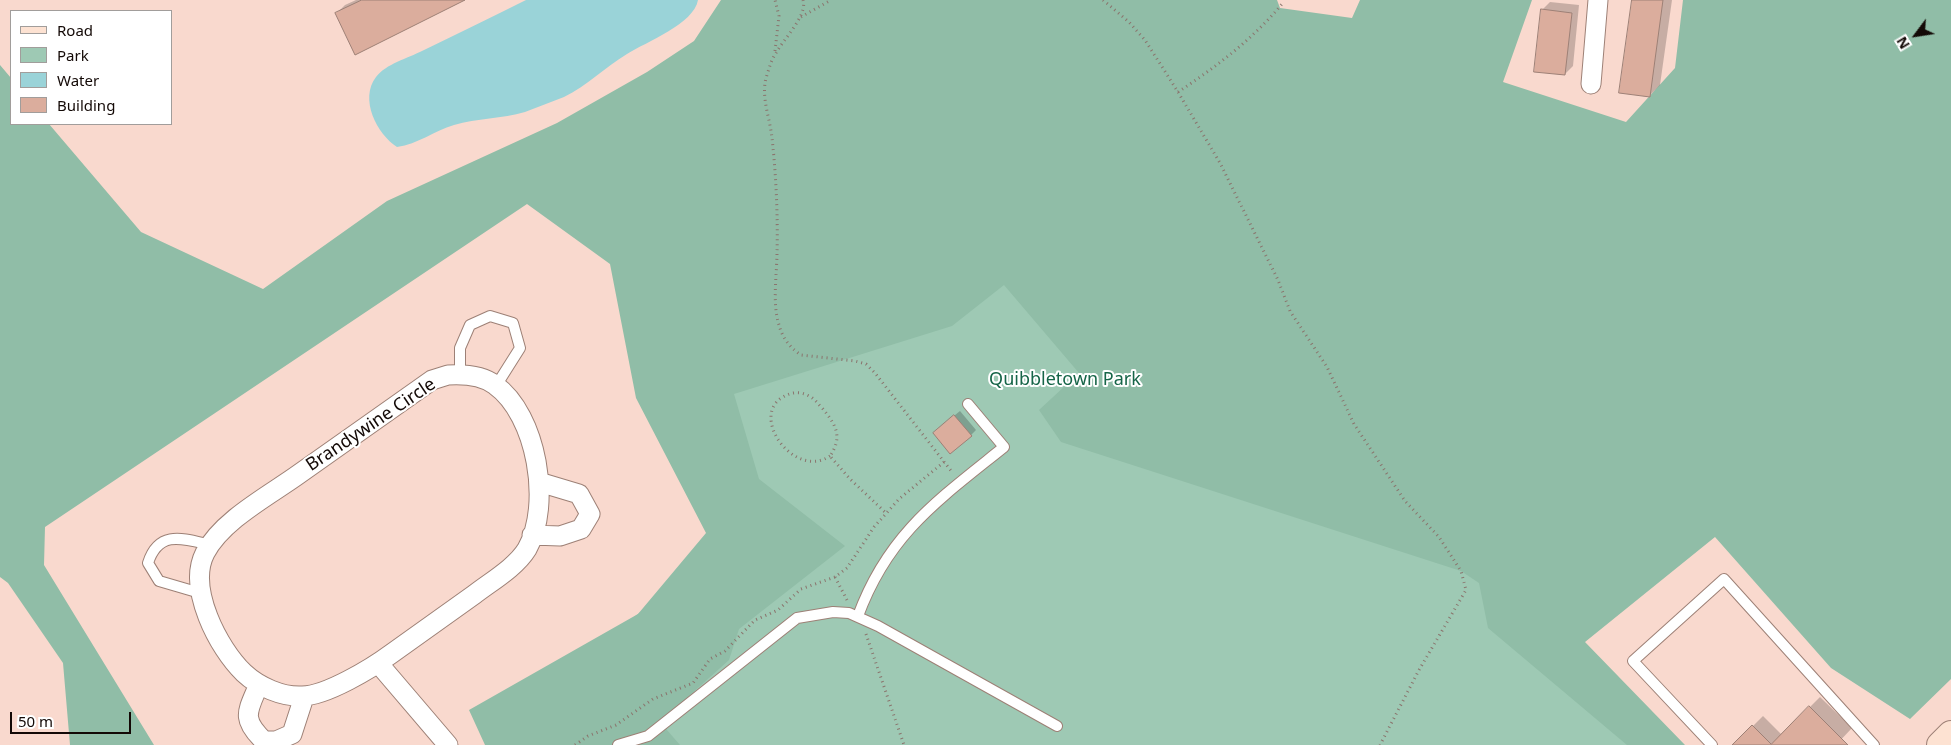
<!DOCTYPE html>
<style>
body{margin:0}
#map{position:relative;width:1951px;height:745px;overflow:hidden;background:#f9d9ce;font-family:"Noto Sans",sans-serif}
canvas{display:block}
.legend{position:absolute;left:10px;top:10px;width:162px;height:115px;box-sizing:border-box;background:#fff;border:1px solid #a19d9b;margin:0;padding:6px 9px;list-style:none;font-size:15px;color:#130906}
.legend li{display:flex;align-items:center;gap:10px;height:25px}
.legend b{width:25px;border:1px solid #a19d9b}
.north{position:absolute;left:1891px;top:10px;width:50px;height:50px;-webkit-text-stroke:4px #fff;paint-order:stroke;rotate:239deg;font-size:14px;font-weight:700;line-height:20px;text-align:center;color:#130906}
.north::after{content:'';display:block;margin:auto;width:18px;height:22px;background:#130906;clip-path:polygon(50% 0,100% 100%,50% 72%,0 100%)}
.scale{position:absolute;left:10px;top:712px;width:121px;height:22px;box-sizing:border-box;border:2px solid #130906;border-top:0;padding-left:6px;font-size:15px;line-height:18px;white-space:nowrap;color:#130906;-webkit-text-stroke:4px #fff;paint-order:stroke}
</style>
<div id="map">
<canvas width="1951" height="745"></canvas>
<ul class="legend">
<li><b style="height:6px;background:#fde2d2"></b>Road</li>
<li><b style="height:14px;background:#9ec9b4"></b>Park</li>
<li><b style="height:14px;background:#9ad3d8"></b>Water</li>
<li><b style="height:14px;background:#dbad9d"></b>Building</li>
</ul>
<div class="north">N</div>
<div class="scale">50 m</div>
</div>
<script>
const g = document.querySelector('canvas').getContext('2d');
g.lineJoin = 'round';
function paint(path, color) { g.fillStyle = color; g.fill(path, 'evenodd'); }
function stroke(path, color, width, dash) { g.strokeStyle = color; g.lineWidth = width; g.lineCap = dash ? 'butt' : 'round'; g.setLineDash(dash || []); g.stroke(path); }
function drawText(font, color, halo, rows, align = 'center') {
  g.font = font + ' "Noto Sans",sans-serif'; g.lineWidth = 4; g.setLineDash([]); g.textBaseline = 'middle'; g.strokeStyle = halo; g.fillStyle = color; for (const [text, x, y, turn = 0] of rows) {
    g.save(); g.translate(x, y); g.rotate((+turn || 0) * Math.PI / 180); g.textAlign = isNaN(turn) ? turn : align; if (halo) g.strokeText(text, 0, 0); g.fillText(text, 0, 0); g.restore();
  }
}
paint(new Path2D(`
 M 1259,0 L 1536,624 L 1650,745 L 506,745 L 496,725 L 735,538 L 569,163 Z`), '#9ec9b4');
paint(new Path2D(`
 M 721,0 L 1277,0 L 1280,8 L 1352,18 L 1360,0 L 1532,0 L 1503,82 L 1626,122 L 1675,68 L 1683,0 L 1951,0 L 1951,679 L 1910,719 L 1831,668 L 1715,537 L 1585,642 L 1685,745 L 1627,745 L 1488,628 L 1479,583 L 1461,571 L 1061,442 L 1039,410 L 1079,373 L 1004,285 L 952,326 L 734,394 L 759,479 L 845,546 L 739,629 L 729,660 L 660,722 L 680,745 L 485,745 L 469,710 L 638,614 L 706,533 L 636,398 L 610,264 L 527,204 L 45,527 L 44,565 L 154,745 L 70,745 L 63,663 L 8,583 L 0,577 L 0,65 L 11,78 L 11,124 L 49,124 L 141,232 L 263,289 L 387,201 L 557,123 L 647,72 L 694,41 Z`), '#90bda7');
paint(new Path2D(`
 M 526,0 L 698,0 C 694,24 646,42 627,54 C 605,67 587,86 564,97 C 551,102 538,107 525,112 C 502,119 477,118 454,125 C 434,131 418,144 397,147 C 377,134 359,99 376,77 C 386,64 408,58 422,51 C 457,34 492,17 526,0 Z`), '#9ad3d8');
paint(new Path2D(`
 M 356,0 L 463,0 L 337,13 L 345,5 Z
 M 1633,0 L 1672,0 L 1660,85 L 1649,96 Z
 M 1550,2 L 1579,5 L 1573,66 L 1565,74 L 1542,10 Z
 M 960,411 L 976,430 L 971,435 L 939,428 Z
 M 1820,697 L 1852,728 L 1836,745 L 1734,745 L 1763,716 L 1782,735 Z`), '#0003');
const building = new Path2D(`
 M 362,0 L 465,0 L 355,55 L 335,13 Z
 M 1632,0 L 1663,0 L 1650,97 L 1619,93 Z
 M 1541,9 L 1572,13 L 1565,75 L 1534,72 Z
 M 954,415 L 972,436 L 950,454 L 933,433 Z
 M 1809,706 L 1848,745 L 1732,745 L 1752,725 L 1771,744 Z`);
paint(building, '#dbad9d');
stroke(building, '#9d8076', 1);
const service = new Path2D(`
 M 460,375 L 460,348 L 470,325 L 490,316 L 513,323 L 520,348 L 496,386
 M 200,593 L 159,581 L 148,563 C 159,529 184,539 211,545
 M 858,616 C 888,534 938,500 1004,447 L 968,404
 M 618,745 L 648,736 L 797,618 L 833,612 L 849,613 L 878,626 L 1057,726
 M 1712,745 L 1633,661 L 1724,579 L 1874,745`);
const minor = new Path2D(`
 M 1591,84 L 1598,0
 M 448,375 C 465,374 482,375 495,385 C 537,415 552,505 527,549 C 516,567 492,581 475,594 C 447,614 419,634 391,654 C 372,668 326,696 302,696 C 282,697 259,687 244,673 C 218,648 187,588 205,553 C 222,520 270,495 299,474 C 343,443 388,411 432,380 Z
 M 532,535 L 560,536 L 581,529 L 590,514 L 579,494 L 539,482
 M 378,663 L 448,745
 M 259,684 C 248,711 240,718 264,741 L 276,741 L 292,734 L 304,697`);
const secondary = new Path2D(`
 M 1940,745 L 1951,734`);
stroke(service, '#9d8076', 12);
stroke(minor, '#9d8076', 21);
stroke(secondary, '#9d8076', 28);
stroke(new Path2D(`
 M 803,0 C 808,15 783,40 776,53 C 771,60 769,69 766,78 C 761,98 770,118 772,138 C 776,174 778,216 777,252 C 777,275 772,303 779,325 C 782,337 790,348 801,355 L 855,361 L 866,364 L 875,373 L 952,472
 M 1103,0 L 1129,22 L 1145,40 L 1178,92 L 1220,163 L 1278,280 L 1290,311 L 1327,367 L 1354,424 L 1405,501 L 1439,537 L 1461,571 L 1466,590 L 1419,670 L 1380,745
 M 801,17 L 831,0
 M 775,51 L 779,16 L 775,0
 M 1178,92 C 1216,67 1253,39 1282,4
 M 830,456 C 794,480 749,416 783,397 C 791,392 800,391 809,396 C 815,399 818,404 823,409 C 836,425 843,437 830,456 L 850,479 L 886,513
 M 835,577 L 847,600
 M 866,634 L 904,745
 M 575,745 L 588,736 L 616,725 L 653,699 L 693,683 L 710,659 L 725,651 L 755,620 L 778,610 L 801,589 L 835,577 L 847,568 L 874,527 L 899,499 L 944,462`), '#8a746d', 3, [1, 4]);
stroke(service, '#fff', 10);
stroke(minor, '#fff', 19);
stroke(secondary, '#fde2d2', 26);
drawText('18px', '#166548', '#fff', [
 ["Quibbletown Park",1065,380]
]);
drawText('18px', '#130906', '#fff', [
 ["Brandywine Circle",371,425,-34]
]);
</script>
